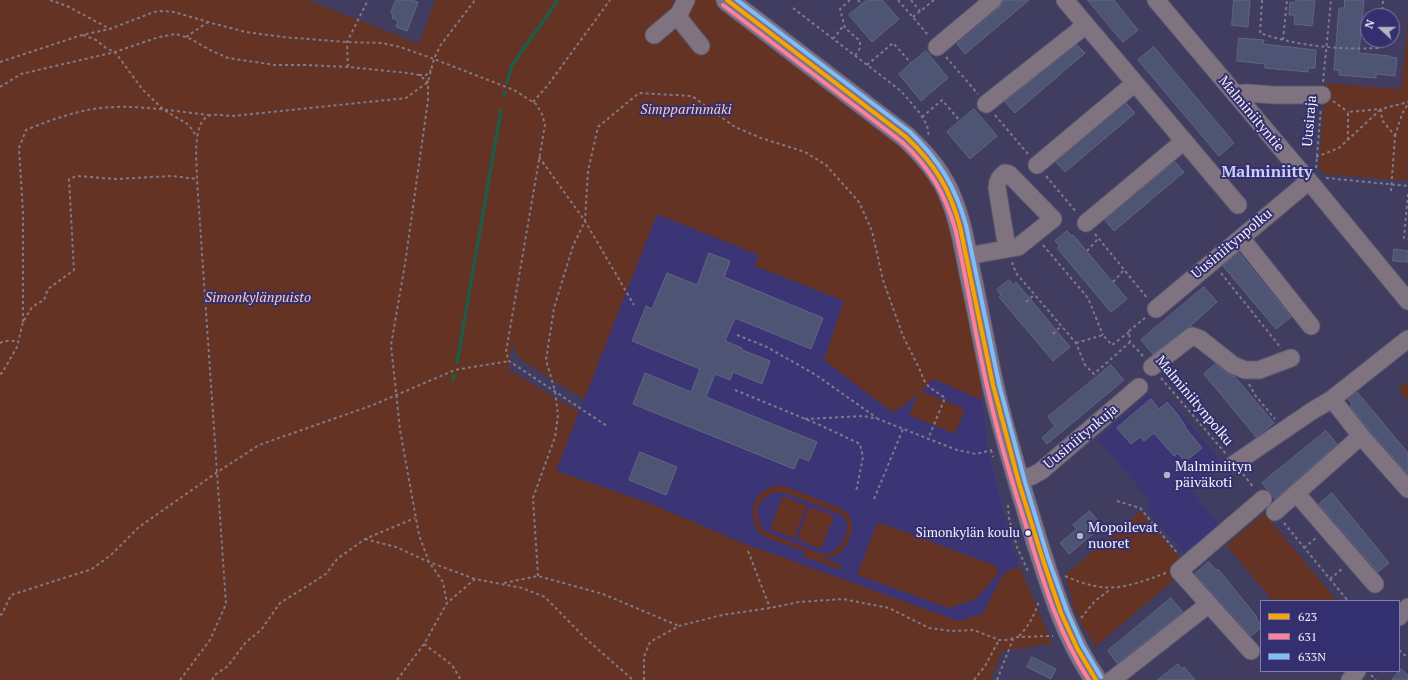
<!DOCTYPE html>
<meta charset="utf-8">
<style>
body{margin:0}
#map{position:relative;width:1408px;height:680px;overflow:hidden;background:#403d60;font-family:"PT Serif",serif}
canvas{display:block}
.legend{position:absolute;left:1260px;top:600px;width:140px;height:72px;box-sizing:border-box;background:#342f6e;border:1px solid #807da6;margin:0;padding:5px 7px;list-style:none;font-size:12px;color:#f2f2fa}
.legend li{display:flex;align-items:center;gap:8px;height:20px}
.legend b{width:20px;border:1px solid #807da6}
.north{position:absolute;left:1360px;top:8px;width:40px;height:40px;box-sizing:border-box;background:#342f6e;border:1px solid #807da6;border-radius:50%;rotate:291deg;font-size:11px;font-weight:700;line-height:16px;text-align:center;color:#f2f2fa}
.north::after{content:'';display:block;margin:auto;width:14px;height:18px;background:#b4b3c4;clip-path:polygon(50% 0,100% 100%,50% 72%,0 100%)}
</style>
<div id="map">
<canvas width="1408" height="680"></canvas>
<ul class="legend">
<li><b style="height:5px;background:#f7a600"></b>623</li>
<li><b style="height:5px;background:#ff8098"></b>631</li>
<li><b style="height:5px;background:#7abffc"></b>633N</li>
</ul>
<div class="north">N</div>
</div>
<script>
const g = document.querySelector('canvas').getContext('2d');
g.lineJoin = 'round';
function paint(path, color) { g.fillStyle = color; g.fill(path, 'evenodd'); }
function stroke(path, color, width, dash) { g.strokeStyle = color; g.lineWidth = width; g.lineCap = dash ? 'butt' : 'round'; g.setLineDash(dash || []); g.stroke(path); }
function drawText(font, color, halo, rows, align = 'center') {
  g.font = font + ' "PT Serif",serif'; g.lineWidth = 4; g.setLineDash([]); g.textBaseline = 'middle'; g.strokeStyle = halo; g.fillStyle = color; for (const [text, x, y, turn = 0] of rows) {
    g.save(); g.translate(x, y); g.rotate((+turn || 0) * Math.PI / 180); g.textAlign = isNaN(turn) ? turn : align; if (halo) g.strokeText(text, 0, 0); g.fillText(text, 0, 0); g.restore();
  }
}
paint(new Path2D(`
 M 657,213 L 751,252 L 977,351 L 987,446 L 1011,543 L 1019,566 L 1003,575 L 983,614 L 958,621 L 740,542 L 649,503 L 556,471 Z
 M 1149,394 L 1159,406 L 1168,399 L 1222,462 L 1189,488 L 1220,526 L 1185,554 L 1145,507 L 1151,502 L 1098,439 Z`), '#3b3576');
paint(new Path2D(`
 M 0,0 L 308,0 L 419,44 L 435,0 L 718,0 L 914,154 L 938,187 L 960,256 L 977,351 L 982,400 L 933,379 L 921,391 L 965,409 L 955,434 L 909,415 L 918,394 L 902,407 L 892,412 L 824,360 L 844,301 L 755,266 L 759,255 L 657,214 L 584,399 L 524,362 L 514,351 L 512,341 L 509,370 L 579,412 L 556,471 L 649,503 L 740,542 L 958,621 L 983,614 L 1003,574 L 1019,566 L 1053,645 L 1047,644 L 1002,651 L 991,680 L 0,680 Z
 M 1408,20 L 1408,169 L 1407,181 L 1324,174 L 1321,172 L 1319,164 L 1325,83 L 1401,89 Z
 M 1408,381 L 1408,401 L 1398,389 Z
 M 773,486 L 785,486 L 842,509 C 844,511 847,512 849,515 C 857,529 847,552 832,557 C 830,558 826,558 823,558 L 842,566 L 840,570 L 803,556 L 805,551 C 796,548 766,539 761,534 C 750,524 750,502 762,492 C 765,490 770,488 773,486 ZM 775,492 L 783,492 L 840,514 C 841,515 843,516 845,518 C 852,528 842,547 832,552 C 829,554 826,554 822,554 L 764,531 C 753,513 755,501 775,492 Z
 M 783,496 L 807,506 L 794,538 L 770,529 Z
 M 809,507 L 834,516 L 821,549 L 797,539 Z
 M 1140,511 L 1188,568 L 1095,647 L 1075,612 L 1065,575 Z
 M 1264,513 L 1337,601 L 1273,601 L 1226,545 Z
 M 878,522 L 994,565 L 999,572 L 976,599 L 949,608 L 857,575 Z`), '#653323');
stroke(new Path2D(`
 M 507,82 L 512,65 L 558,0
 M 504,95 L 505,92
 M 457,363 L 501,110
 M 453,380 L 454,375`), '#205b47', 3.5);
const building = new Path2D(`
 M 396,0 L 411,0 L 418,2 L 407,31 L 396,27 L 398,21 L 392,18 L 393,14 L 391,13 Z
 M 867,0 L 882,0 L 899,19 L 872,42 L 849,15 Z
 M 1003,0 L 1029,0 L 965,54 L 957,44 L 999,8 L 1002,4 Z
 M 1088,0 L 1114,0 L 1138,30 L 1123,42 Z
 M 1234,0 L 1250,0 L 1248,27 L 1232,25 Z
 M 1296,0 L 1315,0 L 1312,26 L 1294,24 L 1295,15 L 1289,15 L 1290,2 L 1296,3 Z
 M 1345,0 L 1364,0 L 1359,53 L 1390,56 L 1390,57 L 1397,58 L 1395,76 L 1376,74 L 1376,78 L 1339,75 L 1339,70 L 1334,70 L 1339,8 L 1344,8 Z
 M 1239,38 L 1264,40 L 1263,44 L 1316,50 L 1315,68 L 1308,68 L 1308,72 L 1265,68 L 1265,64 L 1237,61 Z
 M 1077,45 L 1085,53 L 1015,113 L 1005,102 Z
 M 1154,47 L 1234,143 L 1219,156 L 1138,60 Z
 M 926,51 L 948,78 L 921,101 L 899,74 Z
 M 1126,103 L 1135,113 L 1065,172 L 1056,162 Z
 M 974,109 L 997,136 L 970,159 L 947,132 Z
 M 1175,162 L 1184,172 L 1114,231 L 1105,220 Z
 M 1067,231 L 1072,236 L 1073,235 L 1127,299 L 1111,312 L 1057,248 L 1060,246 L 1055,241 Z
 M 1394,249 L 1408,251 L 1408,262 L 1393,261 Z
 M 709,253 L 730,261 L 724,277 L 823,318 L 811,349 L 735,318 L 725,341 L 742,348 L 742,350 L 770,361 L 762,384 L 733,372 L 730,380 L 715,374 L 706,397 L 817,442 L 809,461 L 799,457 L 794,469 L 633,404 L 645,373 L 691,392 L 700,369 L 632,341 L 646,306 L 652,309 L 667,273 L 697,285 Z
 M 1239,253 L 1291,317 L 1276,329 L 1223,266 Z
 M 1009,280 L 1013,285 L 1016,282 L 1070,347 L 1053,361 L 999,297 L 1001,295 L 997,290 Z
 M 1204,287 L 1217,302 L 1189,327 L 1153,354 L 1141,340 Z
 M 1216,364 L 1227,373 L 1235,377 L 1274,423 L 1256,437 L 1204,374 Z
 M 1111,365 L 1124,380 L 1047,444 L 1042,438 L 1055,426 L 1048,417 Z
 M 1357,392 L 1408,453 L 1408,474 L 1369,430 L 1350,406 L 1352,404 L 1348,399 Z
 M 1151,399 L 1159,409 L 1167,402 L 1179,416 L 1179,417 L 1185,425 L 1185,427 L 1202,448 L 1185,462 L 1178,453 L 1174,456 L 1154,433 L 1144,441 L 1140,437 L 1131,444 L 1117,428 Z
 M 1326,431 L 1337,444 L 1275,499 L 1262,483 Z
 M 640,452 L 677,467 L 666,495 L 629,480 Z
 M 1332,493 L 1389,563 L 1378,572 L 1319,504 Z
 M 1090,511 L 1102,526 L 1069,554 L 1060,543 L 1077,529 L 1073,525 Z
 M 1209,562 L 1216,570 L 1218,569 L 1257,617 L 1256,618 L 1261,625 L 1261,628 L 1251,636 L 1195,574 Z
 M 1171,598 L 1183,612 L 1117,663 L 1108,651 Z
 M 1032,657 L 1056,669 L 1051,679 L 1027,667 Z
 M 1178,664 L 1182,669 L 1184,667 L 1195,680 L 1158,680 Z
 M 1401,669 L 1408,675 L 1408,680 L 1392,680 Z`);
paint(building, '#4e5473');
stroke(building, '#616682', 1);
const minor = new Path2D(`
 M 1065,0 L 1238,205
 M 1156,0 L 1290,159 L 1309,181 L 1408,301
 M 679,14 L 681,21 L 701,46
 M 654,35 L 679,14 L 686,0
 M 937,47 L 993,0
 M 1235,94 L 1246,93 L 1274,95 L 1322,95
 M 986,104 L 1086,25
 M 1037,165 L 1135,83
 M 1086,223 L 1184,141
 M 1245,243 L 1311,326
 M 967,256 L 1018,247 L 1053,219 L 1009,174 L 1005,173 C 999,177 997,181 997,188 L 1007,248
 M 1156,309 L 1309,181
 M 1152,367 L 1192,336 L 1200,339 L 1233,365 L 1245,370 L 1259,370 L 1291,358
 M 1332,399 L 1361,436 L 1408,489
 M 1234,464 L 1312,411 L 1332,399 L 1408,339
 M 1018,480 L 1032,476 L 1041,471 L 1139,387
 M 1296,493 L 1375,584
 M 1275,512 L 1361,436
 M 1399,617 L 1408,607
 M 1251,651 L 1179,571 L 1263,499
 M 1112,680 L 1209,604
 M 1350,680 L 1357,671`);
const major = new Path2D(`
 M 727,0 L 906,137 C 921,151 934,165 944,183 C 959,211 964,242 970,273 C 978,310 985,348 993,385 C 1005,438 1021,490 1037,542 C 1052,589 1067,639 1096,680`);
stroke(minor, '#5c5973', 19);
stroke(major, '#5c5973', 23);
stroke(new Path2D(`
 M 50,0 L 67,6 L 110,29
 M 850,0 L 840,9 L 845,28 L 860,41 L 860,48 L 855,56
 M 858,0 L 862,5
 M 898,0 L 929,36
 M 911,0 L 920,11
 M 1262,0 L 1260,33 C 1297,46 1339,50 1379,48 L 1380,40
 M 793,8 L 901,91 L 919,112 L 927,125 L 929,137
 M 1382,16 L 1383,0
 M 913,17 L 934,0
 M 83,35 L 96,40 L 106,48 L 115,52 L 143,90 L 164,110 L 189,125 L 196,136
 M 186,37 L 208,22
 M 833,39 L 844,25
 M 1283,40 L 1287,0
 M 946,57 L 978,94
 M 0,62 L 82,35 L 110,29 L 154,12 L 161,11 L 174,12 L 215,24 L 246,32 L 283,37 L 347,42 L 382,43 L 400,47 L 434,59 L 514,90 L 536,104 L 542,114 L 545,125 L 506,352 L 509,361 L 607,426
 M 867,65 L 893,43 L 911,63
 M 348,67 L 347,42 L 368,0
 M 419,75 L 426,75 L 431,70
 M 1323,82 L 1331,0
 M 0,87 L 21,74 L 115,52 L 159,37 L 176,34 L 191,39 L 210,50 L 228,58 L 275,65 L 306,65 L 348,67 L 408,73 L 419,75 L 428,82 L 428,100 L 405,264 L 391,345 L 400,430 L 419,535 L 429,562 L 443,582 L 447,603
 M 1333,101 L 1348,112
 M 533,102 L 548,85 L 610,0
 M 995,115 L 1028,154
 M 922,117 L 942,100 L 960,121
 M 1395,136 L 1402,114 L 1408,104
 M 1348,140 L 1348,112 L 1380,109
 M 539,157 L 585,221 L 634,305
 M 1316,157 L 1339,148 L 1381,109
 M 1316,168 L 1321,108
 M 1046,176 L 1077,213
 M 1326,178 L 1408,186
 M 1391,191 L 1395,136 L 1382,120 L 1381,109 L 1408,102
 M 1408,194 L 1404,238 L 1408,239
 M 1095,234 L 1148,299
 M 1043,245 L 1088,298 L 1103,335
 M 1087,251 L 1098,239
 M 1012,262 L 1016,273 L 1076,343 L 1085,365 L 1094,374 L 1130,342
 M 1221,273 L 1281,348
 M 1113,282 L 1124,270
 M 1026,302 L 1034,295
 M 23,322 L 23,213 L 19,148 L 26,130 C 48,121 70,113 93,109 C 131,103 172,111 209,115
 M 1053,334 L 1061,326
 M 737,335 L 767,347 L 816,375 L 877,418
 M 0,343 L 4,341 L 18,341
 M 1076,343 L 1103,335 L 1112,345 L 1129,332
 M 1143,356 L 1130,342 L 1129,331 L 1146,317
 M 0,374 L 2,373 L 17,347 L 23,322 L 32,307 L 44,300 L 48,289 L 74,270 L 69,179 L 77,176 L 116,179 L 172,176 L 197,179 C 197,164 191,120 211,115 C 217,114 226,116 233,116 L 406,98 L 428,82 L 434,59 L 440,46 L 475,0
 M 1161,378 L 1226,454
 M 1249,384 L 1255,395 L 1275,419
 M 735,390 L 820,425 L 860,444 L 863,457 L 856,492
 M 805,419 L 864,416 L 878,419 L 957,450 L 976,454 L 992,450
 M 991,450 L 993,457
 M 1243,474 L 1254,488
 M 874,499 L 903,429
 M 1117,501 L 1140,508 L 1178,554
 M 1008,505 L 1009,518 L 1017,547 L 1028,571
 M 1284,523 L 1348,601
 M 365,539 L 396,547 L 429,562 L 475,579
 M 1304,548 L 1317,537
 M 748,551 L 770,608
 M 538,576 L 533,498 L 555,437 L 558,415 L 555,391 L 546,360 L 554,308 L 573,246 L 585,221 L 588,171 L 598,127 L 639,93 L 692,96 L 735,127 L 761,138 L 805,152 L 826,165 L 859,202 L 872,231 L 883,280 L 903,336 L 921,372 L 923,379 L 929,387 L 945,398 L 928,439
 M 1065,576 C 1108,595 1124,588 1166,573
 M 1330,579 L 1343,568
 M 504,583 L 538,576 L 603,594 L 679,626
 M 0,615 L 2,614 L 11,595 L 92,569 L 112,554 L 139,527 L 216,473 L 259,445 L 373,405 L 455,370 L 509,361
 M 1081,618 L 1095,601 L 1111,589
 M 1019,636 C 1030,624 1034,616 1039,601
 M 424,644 L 452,665 L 461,680
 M 1399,650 L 1408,658
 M 1371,675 L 1376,680
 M 180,680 L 210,640 L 226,604 L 197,180
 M 212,680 L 216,674 L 228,666 L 246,642 L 261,630 L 280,603 L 326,574 L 337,559 L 365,539 L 415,518
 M 397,680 L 424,644 L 447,603 L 475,579 L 522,588 L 545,597 L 584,637 L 633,680
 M 644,680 L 644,657 L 650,642 L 679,626 L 722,615 L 770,608 L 799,602 L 843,599 L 889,608 L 929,628 L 952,631 L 974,630 L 999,640 L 1006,640 L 1018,637 L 1053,636
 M 974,680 L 985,666 L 999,640
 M 997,680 L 1013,639`), '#817987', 2, [3, 3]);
stroke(minor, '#7f737f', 17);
stroke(major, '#817489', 21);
stroke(new Path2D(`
 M 727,0 L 906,137 C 935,164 950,189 960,227 L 993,385 L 1019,483 L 1043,560 L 1061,613 L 1077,648 L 1096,680`), '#f7a600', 4);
stroke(new Path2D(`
 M 723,5 L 902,142 C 930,168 944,192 955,228 C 967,280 975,334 987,386 C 998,436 1013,486 1029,535 C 1044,585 1060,636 1089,680`), '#ff8098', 4);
stroke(new Path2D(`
 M 737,0 L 910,132 C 939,160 955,186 966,225 L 999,384 L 1025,482 L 1048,558 L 1067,611 L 1082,645 L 1101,677`), '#7abffc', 4);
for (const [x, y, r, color] of [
 [1167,475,4,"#b4b3c4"],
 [1028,533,3.5,"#f2f2fa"],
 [1080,536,4,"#b4b3c4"]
]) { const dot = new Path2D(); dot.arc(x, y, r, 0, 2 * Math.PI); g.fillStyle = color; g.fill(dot); stroke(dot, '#342f6e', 1.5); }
drawText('13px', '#f2f2fa', '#342f6e', [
 ["Simonkylän koulu",1020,533]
], 'right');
drawText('italic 14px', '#ffccb7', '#342f6e', [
 ["Simpparinmäki",686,110],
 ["Simonkylänpuisto",258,298]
]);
drawText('14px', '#f2f2fa', '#342f6e', [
 ["Malminiityntie",1251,114,50],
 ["Uusiraja",1310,121,-85],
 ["Uusiniitynpolku",1232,244,-40],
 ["Malminiitynpolku",1194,401,50],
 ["Uusiniitynkuja",1081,437,-40]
]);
drawText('14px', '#f2f2fa', '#342f6e', [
 ["Malminiityn",1175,467],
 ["päiväkoti",1175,483],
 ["Mopoilevat",1088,528],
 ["nuoret",1088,544]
], 'left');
drawText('bold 16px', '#cdcffc', '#342f6e', [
 ["Malminiitty",1267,172]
]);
</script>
